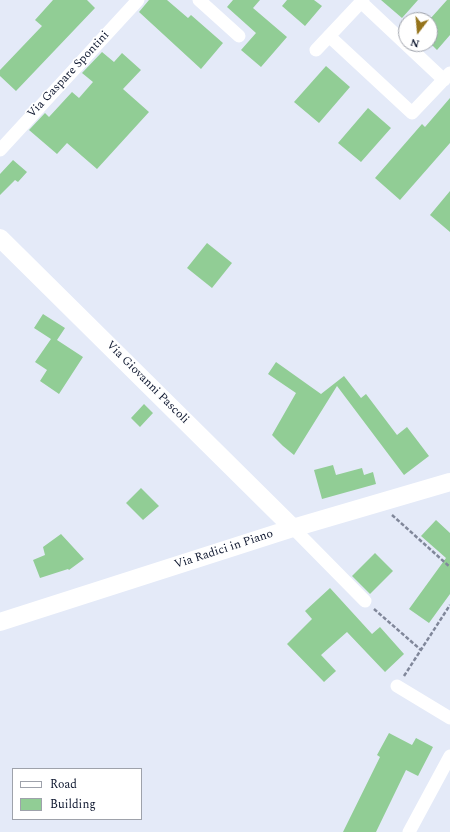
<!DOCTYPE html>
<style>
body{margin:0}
#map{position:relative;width:450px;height:832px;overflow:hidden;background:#e4eaf8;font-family:Spectral,serif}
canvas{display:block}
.legend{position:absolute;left:12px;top:768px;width:130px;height:52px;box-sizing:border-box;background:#fff;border:1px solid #9ea2ab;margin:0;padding:5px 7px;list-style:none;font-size:12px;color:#0d162e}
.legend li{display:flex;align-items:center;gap:8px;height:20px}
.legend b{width:20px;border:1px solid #9ea2ab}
.north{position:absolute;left:398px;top:12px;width:40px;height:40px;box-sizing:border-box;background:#fff;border:1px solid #9ea2ab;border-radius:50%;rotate:196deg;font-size:11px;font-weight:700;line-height:16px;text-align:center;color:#0d162e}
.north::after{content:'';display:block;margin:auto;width:14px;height:18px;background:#95741c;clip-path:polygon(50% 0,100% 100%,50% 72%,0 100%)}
</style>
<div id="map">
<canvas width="450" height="832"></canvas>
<ul class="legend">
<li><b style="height:5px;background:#fff"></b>Road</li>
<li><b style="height:11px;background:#91cd95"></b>Building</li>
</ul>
<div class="north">N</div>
</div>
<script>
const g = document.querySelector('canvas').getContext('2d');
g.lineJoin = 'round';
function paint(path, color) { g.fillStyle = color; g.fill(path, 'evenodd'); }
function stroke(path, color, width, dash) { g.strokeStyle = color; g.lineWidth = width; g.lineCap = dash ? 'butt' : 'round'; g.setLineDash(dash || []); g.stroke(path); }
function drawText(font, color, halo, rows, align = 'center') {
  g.font = font + ' Spectral,serif'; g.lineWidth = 3.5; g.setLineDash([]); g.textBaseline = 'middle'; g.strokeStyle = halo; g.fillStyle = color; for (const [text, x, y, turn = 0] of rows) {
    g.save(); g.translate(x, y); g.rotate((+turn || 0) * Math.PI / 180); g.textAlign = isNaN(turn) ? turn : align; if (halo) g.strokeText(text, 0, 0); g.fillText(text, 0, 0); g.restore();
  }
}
paint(new Path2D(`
 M 53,0 L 87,0 L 95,8 L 16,91 L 0,76 L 0,70 L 42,26 L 35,20 Z
 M 149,0 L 167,0 L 188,18 L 191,15 L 223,43 L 201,69 L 139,12 Z
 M 233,0 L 260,0 L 253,8 L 287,37 L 261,67 L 241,50 L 256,33 L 227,7 Z
 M 287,0 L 314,0 L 322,6 L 305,26 L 282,6 Z
 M 381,0 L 418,0 L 402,18 Z
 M 447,0 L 450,0 L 450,35 L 437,50 L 430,43 L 430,19 Z
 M 102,52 L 114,62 L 122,53 L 141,70 L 123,89 L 149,112 L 97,169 L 67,143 L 57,154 L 29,130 L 45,113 L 49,117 L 72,92 L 79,98 L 93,82 L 82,73 Z
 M 326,66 L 350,87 L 319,123 L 294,102 Z
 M 450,98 L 450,143 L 400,200 L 375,178 L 422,124 L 425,127 Z
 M 368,108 L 391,128 L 361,162 L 338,143 Z
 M 13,160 L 27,172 L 18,182 L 15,180 L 0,195 L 0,174 Z
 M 450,191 L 450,232 L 430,215 Z
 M 207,243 L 232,263 L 212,288 L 187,268 Z
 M 43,314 L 65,328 L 57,340 L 83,357 L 59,394 L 40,381 L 47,370 L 35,362 L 51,339 L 34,328 Z
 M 276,362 L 321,394 L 344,376 L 361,398 L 366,394 L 397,435 L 407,427 L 429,456 L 404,475 L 337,386 L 294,455 L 283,446 L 272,435 L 296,393 L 268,374 Z
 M 144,404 L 153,413 L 140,427 L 131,418 Z
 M 333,465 L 336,475 L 362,468 L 364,475 L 373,472 L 376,484 L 322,499 L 314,470 Z
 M 141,488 L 159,506 L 143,520 L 126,503 Z
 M 436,520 L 450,533 L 450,594 L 429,623 L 409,609 L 446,558 L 421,536 Z
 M 61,534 L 84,559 L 69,570 L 68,569 L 40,578 L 33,560 L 45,555 L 43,547 Z
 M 375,553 L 393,571 L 370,594 L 352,576 Z
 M 330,588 L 372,634 L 380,627 L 404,654 L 385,672 L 347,632 L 321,655 L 336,671 L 324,682 L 287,644 L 312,619 L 305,611 Z
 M 389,733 L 412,745 L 416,738 L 433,747 L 418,776 L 406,770 L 376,832 L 343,832 L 380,757 L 377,755 Z`), '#91cd95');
stroke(new Path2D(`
 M 392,515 L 450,567
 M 374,609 L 421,650
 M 404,676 L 450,605`), '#80879a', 2.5, [4, 2]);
stroke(new Path2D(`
 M 199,0 L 239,36
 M 361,2 L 444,80
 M 329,36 L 412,113 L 450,73
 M 316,50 L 363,0
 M 0,150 L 138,0
 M 293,528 L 365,601
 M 397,686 L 450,718
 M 409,832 L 450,756`), '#fff', 13);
stroke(new Path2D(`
 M 0,238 L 293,528
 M 0,622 L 293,528 L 450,482`), '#fff', 18);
drawText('12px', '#0d162e', '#fff', [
 ["Via Gaspare Spontini",69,75,-47],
 ["Via Giovanni Pascoli",147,383,45],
 ["Via Radici in Piano",224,550,-18]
]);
</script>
